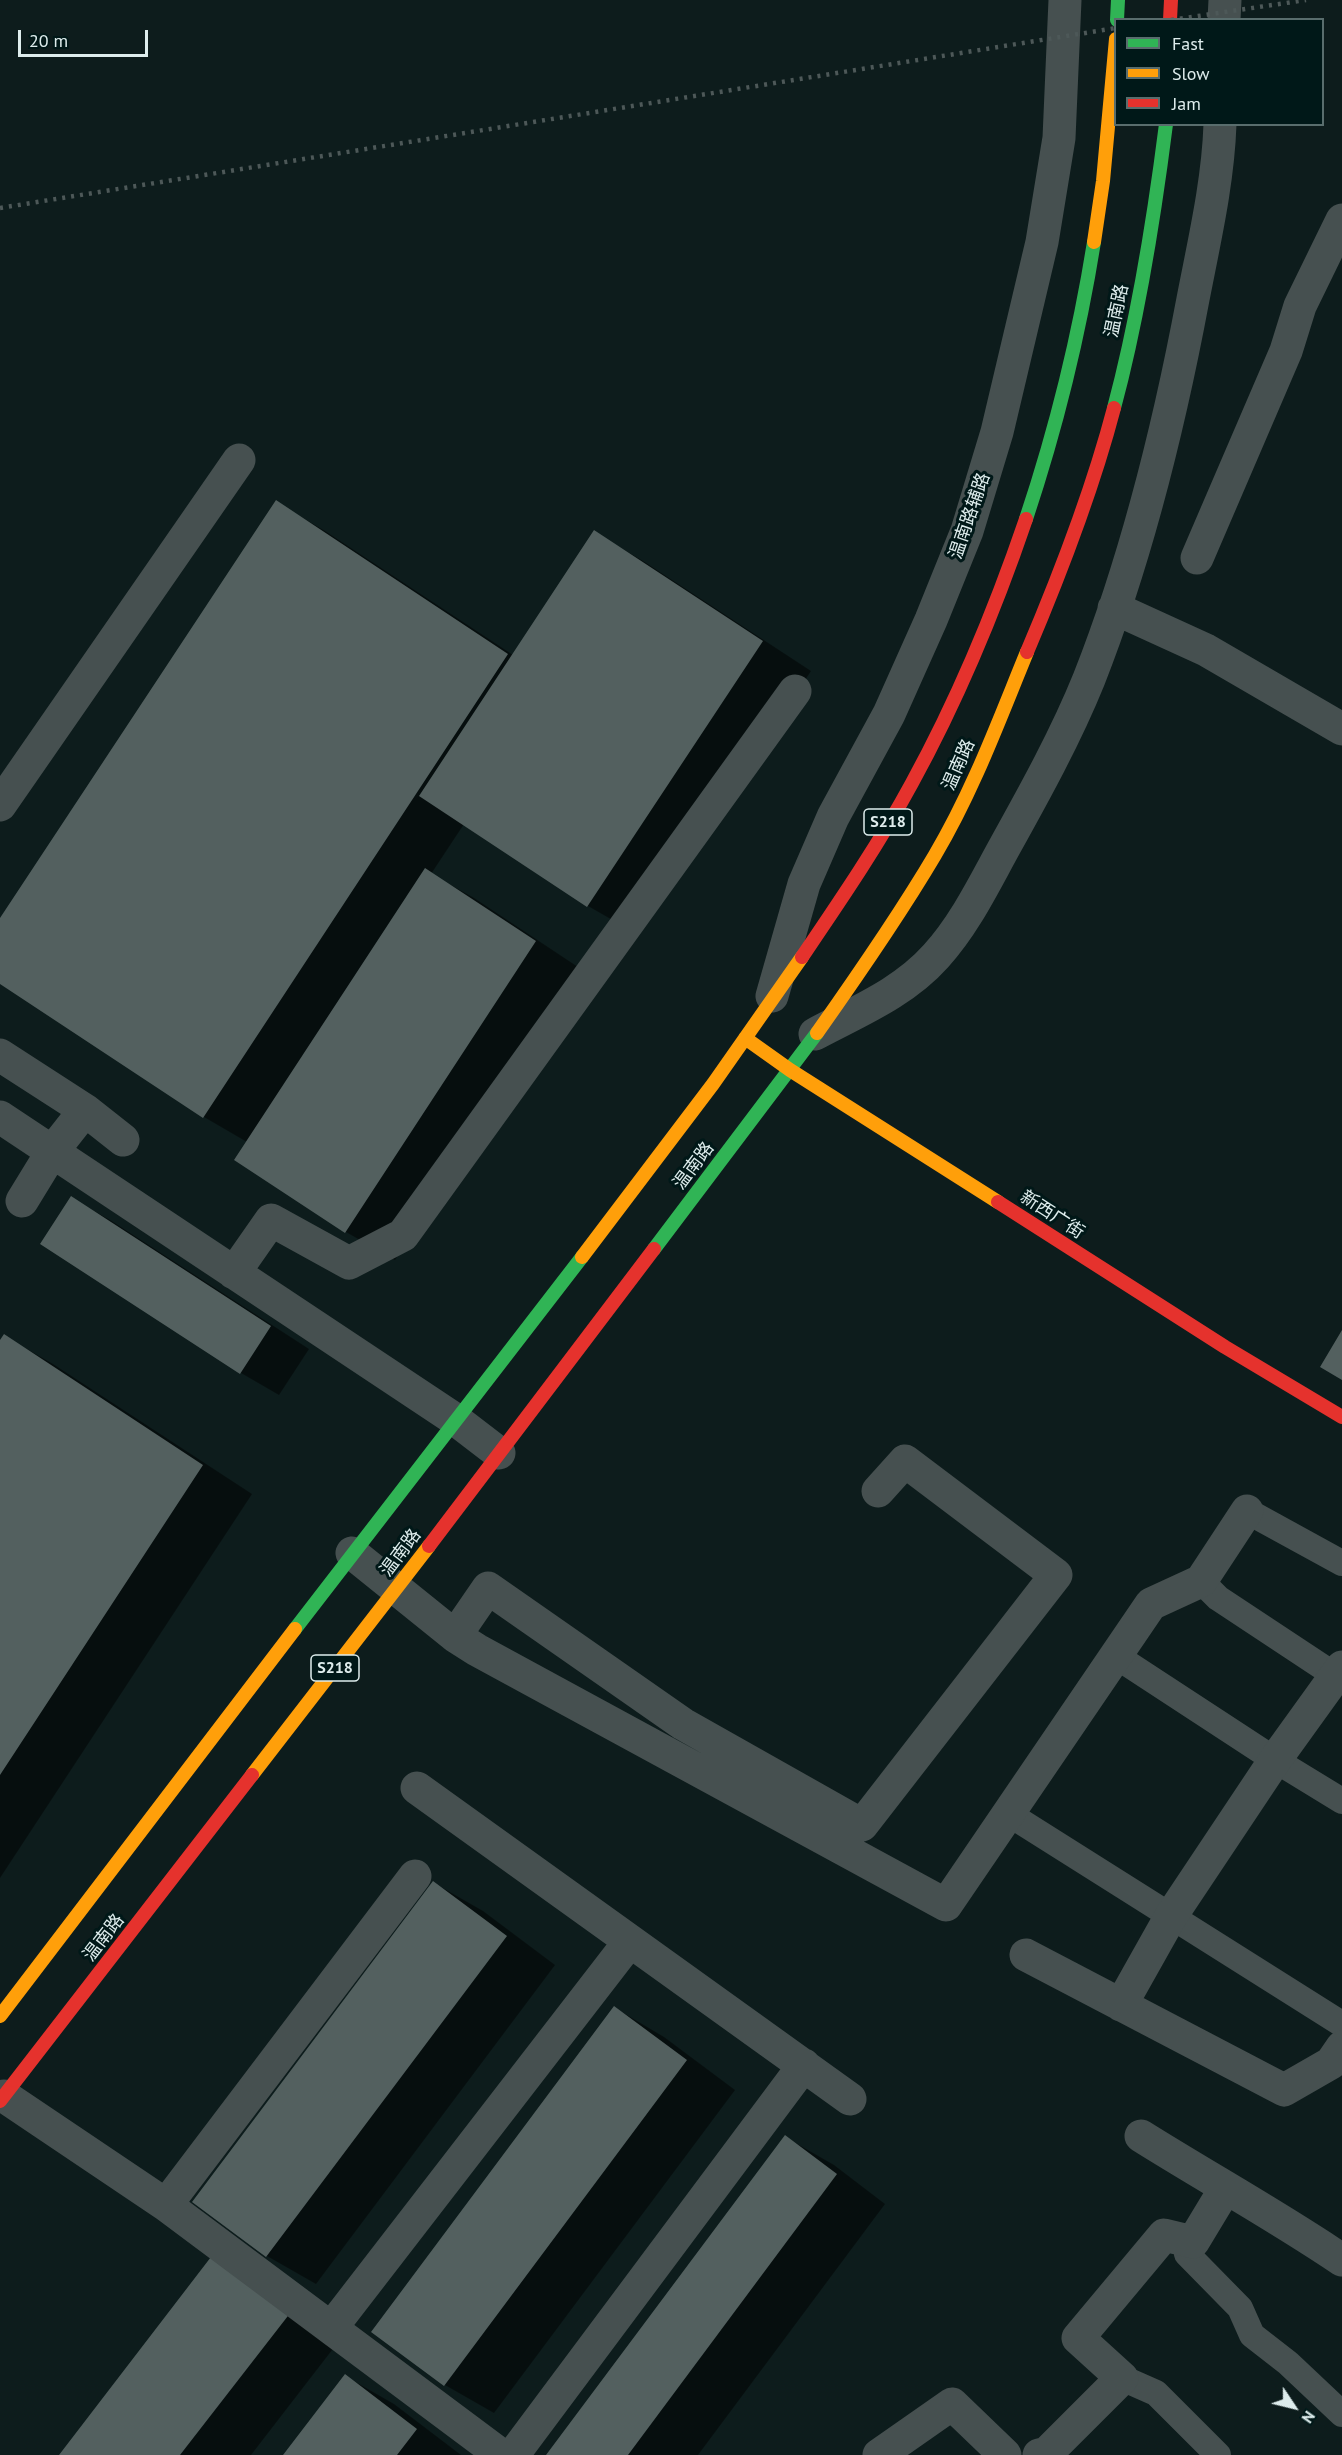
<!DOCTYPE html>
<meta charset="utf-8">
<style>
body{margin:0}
#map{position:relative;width:1342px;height:2455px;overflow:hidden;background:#0d1c1c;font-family:"PT Sans",sans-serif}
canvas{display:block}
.legend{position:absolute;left:1114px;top:18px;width:210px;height:108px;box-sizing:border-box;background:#001818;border:2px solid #596d6d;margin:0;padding:8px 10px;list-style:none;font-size:18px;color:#deeded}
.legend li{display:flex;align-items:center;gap:12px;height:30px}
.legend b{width:30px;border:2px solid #596d6d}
.north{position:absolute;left:1264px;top:2377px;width:60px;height:60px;-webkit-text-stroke:4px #001818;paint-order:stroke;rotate:125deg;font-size:16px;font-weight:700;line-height:24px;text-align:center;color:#deeded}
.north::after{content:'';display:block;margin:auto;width:21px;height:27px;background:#deeded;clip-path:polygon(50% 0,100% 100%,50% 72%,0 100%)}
.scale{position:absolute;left:18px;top:30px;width:130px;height:27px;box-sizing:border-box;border:3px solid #deeded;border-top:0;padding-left:8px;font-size:18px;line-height:21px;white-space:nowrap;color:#deeded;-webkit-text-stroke:4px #001818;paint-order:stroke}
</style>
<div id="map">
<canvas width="1342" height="2455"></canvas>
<ul class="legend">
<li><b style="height:8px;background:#30b455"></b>Fast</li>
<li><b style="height:8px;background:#ff9f0a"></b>Slow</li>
<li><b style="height:8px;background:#e5322d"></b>Jam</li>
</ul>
<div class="north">N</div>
<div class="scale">20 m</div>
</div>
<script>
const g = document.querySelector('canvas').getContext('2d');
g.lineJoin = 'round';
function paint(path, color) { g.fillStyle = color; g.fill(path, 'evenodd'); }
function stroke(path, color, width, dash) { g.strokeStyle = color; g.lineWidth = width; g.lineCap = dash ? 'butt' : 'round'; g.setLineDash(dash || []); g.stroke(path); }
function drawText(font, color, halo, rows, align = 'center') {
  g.font = font + ' "PT Sans","Noto Sans SC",sans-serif'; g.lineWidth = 6; g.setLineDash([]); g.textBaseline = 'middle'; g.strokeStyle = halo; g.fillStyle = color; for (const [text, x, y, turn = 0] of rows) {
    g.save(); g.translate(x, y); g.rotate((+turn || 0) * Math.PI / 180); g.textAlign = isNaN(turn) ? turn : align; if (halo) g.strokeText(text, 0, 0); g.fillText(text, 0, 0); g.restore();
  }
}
paint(new Path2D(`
 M 276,502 L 325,531 L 513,655 L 594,532 L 643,561 L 811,671 L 637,934 L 588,906 L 464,824 L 431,874 L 474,898 L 584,971 L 395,1260 L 346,1232 L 236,1159 L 247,1142 L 204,1117 L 0,982 L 0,921 Z
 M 71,1198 L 110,1220 L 309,1349 L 279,1395 L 241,1373 L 42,1244 Z
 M 4,1336 L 53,1364 L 252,1494 L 0,1878 L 0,1342 Z
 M 434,1883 L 483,1911 L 555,1965 L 316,2284 L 267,2256 L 194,2202 Z
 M 615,2008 L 664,2037 L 735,2090 L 494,2413 L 445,2385 Z
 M 785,2137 L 834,2165 L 885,2204 L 698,2455 L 548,2455 Z
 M 264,2283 L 339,2341 L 251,2455 L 61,2455 Z
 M 345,2376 L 394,2404 L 461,2455 L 285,2455 Z`), '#0007');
paint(new Path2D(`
 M 276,500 L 508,654 L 203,1118 L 0,984 L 0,918 Z
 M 594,530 L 763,641 L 587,907 L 419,796 Z
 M 425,868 L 536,941 L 345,1233 L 234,1160 Z
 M 71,1196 L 271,1326 L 240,1374 L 40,1244 Z
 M 1342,1330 L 1342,1380 L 1320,1367 Z
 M 4,1334 L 203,1465 L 0,1775 L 0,1340 Z
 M 433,1881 L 507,1936 L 266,2257 L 192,2202 Z
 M 614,2006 L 687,2060 L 444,2386 L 371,2332 Z
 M 785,2135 L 837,2174 L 628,2455 L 546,2455 Z
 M 214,2253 L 291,2312 L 180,2455 L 59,2455 Z
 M 345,2374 L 417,2429 L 397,2455 L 283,2455 Z`), '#53605f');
stroke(new Path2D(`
 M 1247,1511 L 1342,1563
 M 1201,1581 L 1218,1598 L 1342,1680
 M 1116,1656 L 1275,1760 L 1342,1801
 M 1009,1814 L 1342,2024
 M 1193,2242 L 1187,2254 L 1240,2308 L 1252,2335 L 1288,2363 L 1342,2414
 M 1122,2378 L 1156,2393 L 1218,2455`), '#465050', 26);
stroke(new Path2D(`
 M 1224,20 L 1225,0
 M 1197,558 L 1286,351 L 1300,306 L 1342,220
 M 1114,608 L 1206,650 L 1342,729
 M 0,805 L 239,460
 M 772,996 L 804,884 L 833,817 L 889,714 L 931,620 L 967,531 L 997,432 L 1042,242 L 1059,138 L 1065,0
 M 815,1034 C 858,1011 903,993 936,956 C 965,924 984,884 1005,846 C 1035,792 1066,736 1089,679 C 1137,557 1169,427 1193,299 C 1204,242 1218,183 1220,124
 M 0,1055 L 85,1110 L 123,1140
 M 0,1117 L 456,1420 L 499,1453
 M 22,1201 L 52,1152 L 85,1110
 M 234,1273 L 271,1220 L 349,1263 L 403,1235 L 795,691
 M 352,1553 L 455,1636 L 477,1650 L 946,1905 L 1151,1604 L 1201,1581 L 1247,1511
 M 455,1636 L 488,1588 L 683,1724 L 862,1825 L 1056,1575 L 905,1461 L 878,1491
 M 417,1788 L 850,2099
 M 1026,1955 L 1284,2090 L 1331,2063 L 1342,2047
 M 1121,2005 L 1171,1916 L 1275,1760 L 1342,1667
 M 4,2096 L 166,2205 L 501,2455
 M 1141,2136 C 1208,2178 1277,2216 1342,2260
 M 166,2205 L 415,1876
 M 332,2327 L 630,1941
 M 513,2455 L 804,2065
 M 879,2455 L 952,2404 L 1005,2455
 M 1039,2455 L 1047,2453 L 1122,2378 L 1078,2338 L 1164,2235 L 1193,2242 L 1225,2189`), '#465050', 33);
stroke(new Path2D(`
 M 1117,20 L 1118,0
 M 1114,408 C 1139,315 1154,219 1166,124
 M 1026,519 C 1056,429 1079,336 1094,242
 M 654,1249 L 817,1033
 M 295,1629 L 582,1257`), '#30b455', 14);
stroke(new Path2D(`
 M 1094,242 L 1103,181 L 1116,39
 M 817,1033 C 858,975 899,916 935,855 C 973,791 999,720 1027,652
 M 745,1038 L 790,1070 L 998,1202
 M 582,1257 L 713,1084 L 802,957
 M 252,1775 L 429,1546
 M 0,2016 L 295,1629`), '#ff9f0a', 14);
stroke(new Path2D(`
 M 1170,20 L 1171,0
 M 1027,652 C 1061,572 1092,492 1114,408
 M 802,957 C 840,901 879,844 912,783 C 958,699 995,610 1026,519
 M 998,1202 L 1225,1347 L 1342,1417
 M 429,1546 L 654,1249
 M 0,2101 L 252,1775`), '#e5322d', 14);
stroke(new Path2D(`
 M 1171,20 L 1306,0
 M 0,208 L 1116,28`), '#4d5858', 4.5, [3, 6]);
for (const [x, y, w] of [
 [888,822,48],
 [335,1668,48]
]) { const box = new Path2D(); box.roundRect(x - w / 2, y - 13, w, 26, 4.5); g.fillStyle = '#001818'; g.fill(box); stroke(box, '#deeded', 1.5); }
drawText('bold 16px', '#deeded', null, [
 ["S218",888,822],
 ["S218",335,1668]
]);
drawText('18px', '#deeded', '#001818', [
 ["温南路",1117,311,-78],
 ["温南路辅路",970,516,-71],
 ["温南路",959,765,-66],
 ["温南路",694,1166,-53],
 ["新西广街",1052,1215,33],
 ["温南路",401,1553,-53],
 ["温南路",104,1938,-52]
]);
</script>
